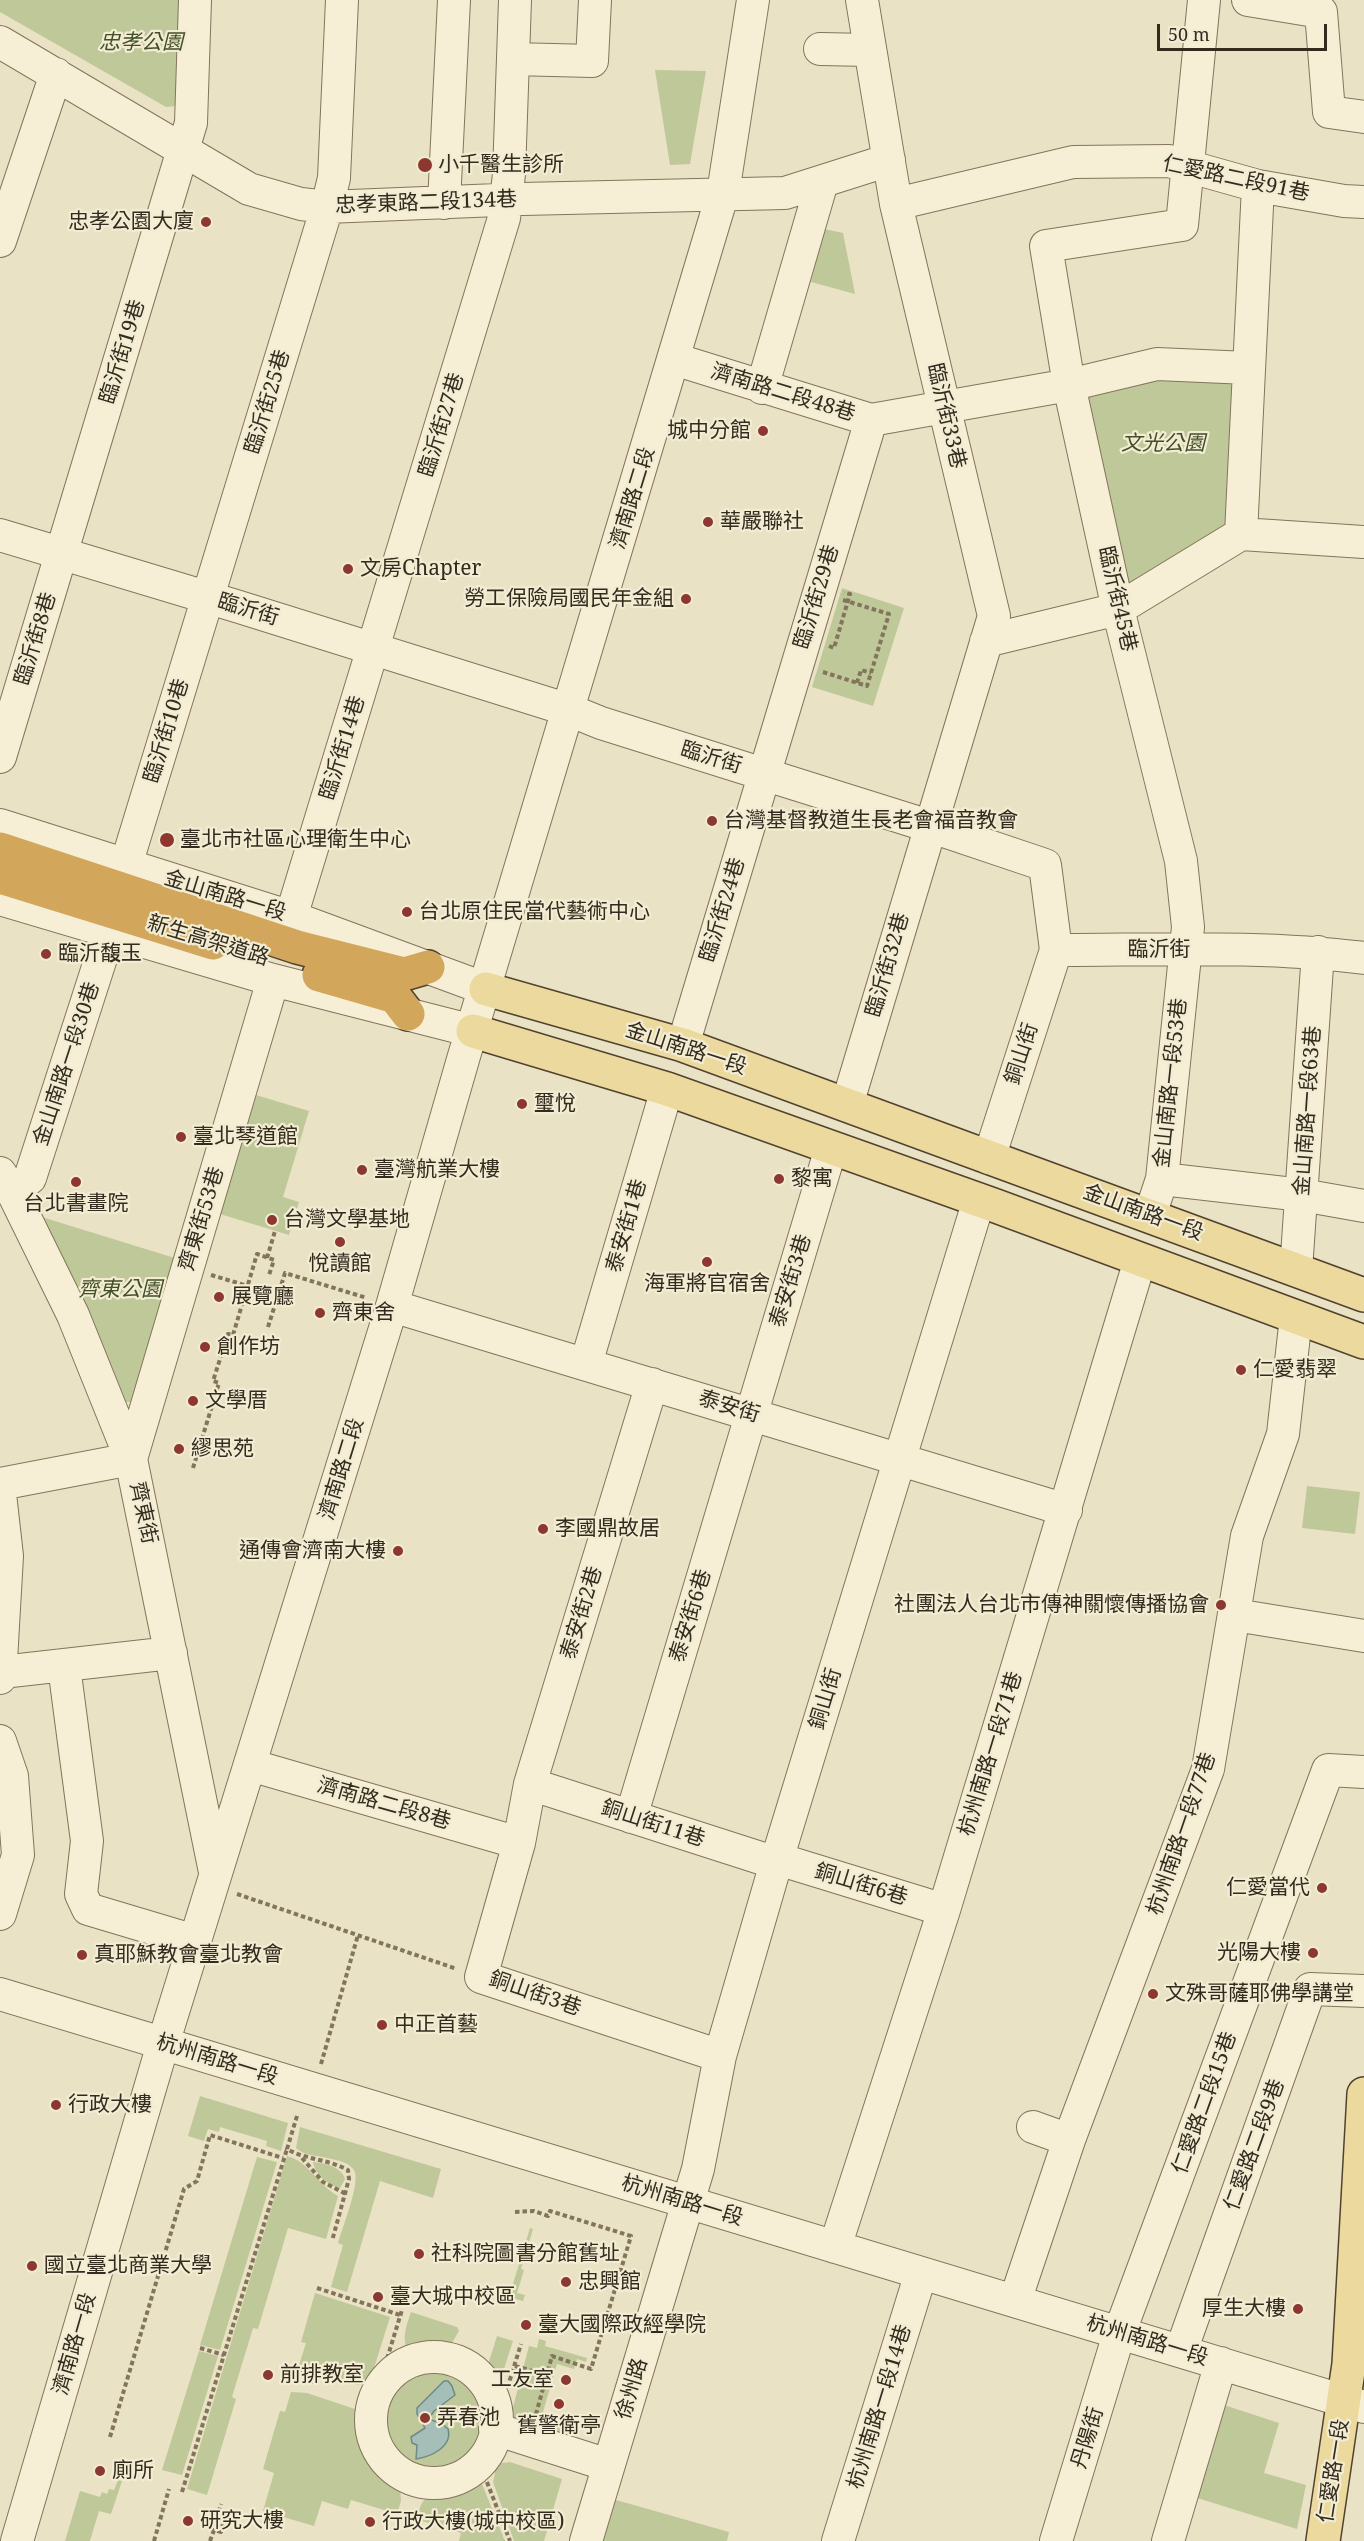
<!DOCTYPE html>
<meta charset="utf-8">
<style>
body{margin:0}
#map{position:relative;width:1364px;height:2541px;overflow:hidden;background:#eae2c4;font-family:"Noto Serif",serif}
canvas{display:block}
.scale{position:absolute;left:1157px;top:24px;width:170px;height:27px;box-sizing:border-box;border:3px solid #342b1f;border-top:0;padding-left:8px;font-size:18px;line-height:21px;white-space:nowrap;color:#342b1f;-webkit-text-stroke:4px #f2ecd3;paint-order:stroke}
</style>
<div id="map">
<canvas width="1364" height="2541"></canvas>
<div class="scale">50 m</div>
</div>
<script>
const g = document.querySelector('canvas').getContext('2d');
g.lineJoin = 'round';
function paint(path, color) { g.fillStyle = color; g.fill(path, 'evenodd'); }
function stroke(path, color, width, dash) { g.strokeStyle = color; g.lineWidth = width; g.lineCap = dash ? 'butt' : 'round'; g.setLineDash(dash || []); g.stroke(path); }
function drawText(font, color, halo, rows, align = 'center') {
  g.font = font + ' "Noto Serif","Noto Sans TC",serif'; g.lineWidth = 4.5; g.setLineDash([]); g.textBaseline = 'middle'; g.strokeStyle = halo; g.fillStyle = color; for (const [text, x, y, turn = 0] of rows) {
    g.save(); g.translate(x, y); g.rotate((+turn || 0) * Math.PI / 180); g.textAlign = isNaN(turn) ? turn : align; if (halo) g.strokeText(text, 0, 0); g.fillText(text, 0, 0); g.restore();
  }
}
paint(new Path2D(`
 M 0,0 L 186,0 L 176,106 L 166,107 L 0,12 Z
 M 655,70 L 706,71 L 690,164 L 670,165 Z
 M 824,229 L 843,233 L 855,294 L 811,282 Z
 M 1238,373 L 1231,530 L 1122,593 L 1075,387 Z
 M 842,588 L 904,608 L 873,706 L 812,687 Z
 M 256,1095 L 309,1111 L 283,1197 L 299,1202 L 289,1235 L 220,1214 Z
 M 32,1214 L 178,1259 L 135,1402 L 116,1402 Z
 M 1307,1486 L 1360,1492 L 1355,1534 L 1302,1528 Z
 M 200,2096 L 288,2123 L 281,2151 L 266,2146 L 267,2141 L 220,2127 L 219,2132 L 208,2129 L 204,2141 L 188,2136 Z
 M 300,2127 L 441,2169 L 433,2198 L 380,2181 L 347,2292 L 331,2287 L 343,2245 L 338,2243 C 342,2228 359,2187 355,2173 C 352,2162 336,2160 327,2158 C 315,2155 305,2156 296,2148 Z
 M 287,2156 C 308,2161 318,2185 338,2196 L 326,2239 L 288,2228 L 258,2329 L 253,2328 L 232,2397 L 236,2399 L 207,2495 L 187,2489 Z
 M 257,2157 L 277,2162 L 220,2350 L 200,2345 Z
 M 313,2162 C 325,2163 342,2167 345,2179 L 340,2188 C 328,2185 315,2174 313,2162 Z
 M 530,2228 L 533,2229 L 521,2269 L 524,2270 L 517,2293 L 525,2295 L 523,2301 L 509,2297 Z
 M 315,2293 L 390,2317 L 369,2384 L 357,2385 L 316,2374 L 316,2370 L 299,2365 L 306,2343 L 301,2342 Z
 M 411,2312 L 457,2327 L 459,2331 L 449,2348 L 436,2345 L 407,2351 C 402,2336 406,2327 411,2312 Z
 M 497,2336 L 513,2341 L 503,2372 L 495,2377 L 488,2373 L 487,2368 Z
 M 539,2339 L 546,2341 L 545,2346 L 587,2358 L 586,2362 L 577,2359 L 574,2369 L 557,2364 L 543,2412 L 568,2420 L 570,2414 L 581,2417 L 578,2429 L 567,2430 L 560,2438 L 514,2422 L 511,2415 L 529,2346 L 537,2348 Z
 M 199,2351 L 218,2356 L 182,2475 L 162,2470 Z
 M383 2420a51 51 0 1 1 102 0a51 51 0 1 1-102 0Z
 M 291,2392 L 307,2393 L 358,2410 C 362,2419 360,2428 363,2438 C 368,2459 384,2474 400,2487 L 401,2501 L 398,2511 L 394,2513 L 351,2500 L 348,2509 L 322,2501 L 314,2526 L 263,2511 L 274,2473 L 263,2469 L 280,2411 L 285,2412 Z
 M 1221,2404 L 1279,2423 L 1264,2473 L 1306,2485 L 1297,2529 L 1194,2497 Z
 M 510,2462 L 562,2479 L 544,2541 L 514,2541 L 493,2482 L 496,2468 L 502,2463 Z
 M 480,2479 L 505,2541 L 459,2541 L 461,2533 L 419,2520 L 417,2517 C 423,2494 428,2497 448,2492 C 459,2489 470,2484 480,2479 Z
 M 118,2480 L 122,2481 L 111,2514 L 99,2511 L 90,2541 L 65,2541 L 80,2491 L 100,2497 L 102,2492 L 107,2494 L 109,2489 L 114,2490 Z
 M 609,2498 L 729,2532 L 727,2541 L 596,2541 Z`), '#bfc899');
const water = new Path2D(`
 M 444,2381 L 448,2381 L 452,2386 L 455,2395 L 434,2411 L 430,2417 L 431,2420 L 441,2423 L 448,2429 C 453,2447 430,2457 416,2459 L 417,2445 L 412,2443 L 411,2437 L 425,2428 L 417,2414 L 417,2408 Z`);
paint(water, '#a5beb8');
stroke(water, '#6d8b86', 1.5);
const minor = new Path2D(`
 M 1248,0 L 1321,12 L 1329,112 L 1364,117
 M 0,42 L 249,189 L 301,204 L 327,207 L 522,199 L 785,193 L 889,160
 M 820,49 L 870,50
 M 513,59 L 592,61 L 595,0
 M 444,203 L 454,0
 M 896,204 L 1073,162 L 1169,161 L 1258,186 L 1344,201 L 1364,202
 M 0,241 L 56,74
 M 674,359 L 871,420 L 1069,385 L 1157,364 L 1248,368
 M 762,388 L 822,182
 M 1241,534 L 1258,186
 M 0,535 L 236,606 L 569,710 L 601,723 L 929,826 L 1045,865 L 1056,950 C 1158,950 1262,945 1364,958
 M 986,641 L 1118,609 L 1241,534 L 1364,542
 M 0,757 L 191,123 L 195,0
 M 0,825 L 291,917 L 486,989
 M 126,865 L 327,207 L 334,178 L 342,0
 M 0,899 L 273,980 L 473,1031
 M 291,917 L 504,218 L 509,174 L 515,0
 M 683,1045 L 871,420
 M 847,1105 L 994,616 L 896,204 L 862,0
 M 989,1158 L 1056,950
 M 0,1173 L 12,1191 L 73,1315 L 131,1459 L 215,1872
 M 1162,1179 L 1302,1195 L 1364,1206
 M 12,1191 L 30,1178 L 110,930
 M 1150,1215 L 1162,1179 L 1188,927 L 1181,861 L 1118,609 L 1069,385 L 1046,246 L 1182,225 L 1204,0
 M 1296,1270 L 1318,952
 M 392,1306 L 1066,1510
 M 586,1364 L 667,1089
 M 652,1384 L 530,1784 L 519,1843 L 481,1977 L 720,2056
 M 0,1484 L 131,1459 L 273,980
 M 0,1494 L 7,1556 L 0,1678
 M 1235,1615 L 1364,1636
 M 2,1672 L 171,1653
 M 65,1674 L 87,1841 L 81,1894 L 88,1909 L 195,1941
 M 0,1741 L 12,1776 L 18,1855 L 0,1914
 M 250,1765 L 519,1843
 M 530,1784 L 776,1863
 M 631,1817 L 831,1148
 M 778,1859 L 944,1910
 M 0,1994 L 1364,2407
 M 1033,2127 L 1069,2140
 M 835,2247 L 944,1910 L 1140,1260
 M 1015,2301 L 1069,2140 L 1208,1769 L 1247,1536 L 1283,1434 L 1296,1317
 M 1181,2351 L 1310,1989 L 1364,1991
 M371 2420a63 63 0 1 1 126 0a63 63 0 1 1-126 0Z
 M 495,2429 L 608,2465
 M 17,2541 L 163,2044 L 392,1306 L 464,1056 L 715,219 L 723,193 L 753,0
 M 586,2541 L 698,2169 L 720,2056 L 776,1863 L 979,1200
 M 838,2541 L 921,2273
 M 1056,2541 L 1119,2334 L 1328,1770 L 1364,1772
 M 1168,2541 L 1221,2363`);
const major = new Path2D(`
 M 486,989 L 683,1045 L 1364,1295
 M 473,1031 L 667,1089 L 996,1206 L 1364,1342
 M 1323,2541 L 1349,2364 L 1364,2094`);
const highway = new Path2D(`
 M 0,849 L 297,947 L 404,974 L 428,967
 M 0,877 L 213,943
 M 319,975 L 395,997 L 408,1014`);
stroke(minor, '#83745c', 34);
stroke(major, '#514230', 36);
stroke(highway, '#514230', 36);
stroke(new Path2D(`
 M 829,646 L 834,648 L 850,594 L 844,593
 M 823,672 L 867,686 L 889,614 L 843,600
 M 857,683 L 861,670 L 871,673
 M 267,1258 L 275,1231
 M 211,1275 L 248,1286
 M 109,1288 L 113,1289 L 116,1294
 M 268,1327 L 285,1273 L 367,1298
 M 193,1468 L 219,1383 L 213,1381 L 228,1334 L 233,1335 L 257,1254 L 274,1260 L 269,1275
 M 237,1894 L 457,1969
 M 321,2064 L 358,1935
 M 297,2116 L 287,2149 C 306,2160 328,2159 348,2170 L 349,2179 L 332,2241
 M 302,2158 L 323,2182 L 346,2194
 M 515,2212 L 534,2211 L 548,2216 L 550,2211 L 631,2236 L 591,2369 L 552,2356 L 536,2414
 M 317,2288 L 400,2315
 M 200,2348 L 224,2355
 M 515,2366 L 547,2375
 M 298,2369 L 313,2373 L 311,2383
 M 393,2371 L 386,2362 L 402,2310
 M 503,2402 L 521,2344
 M 110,2437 L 184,2189 L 197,2181 L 210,2135 L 283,2158
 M 483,2460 L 485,2477 L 510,2541
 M 182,2492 L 287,2149
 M 154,2541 L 169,2489
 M 210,2541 L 214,2530 L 221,2532 L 224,2519 L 217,2517 L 221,2504`), '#83745c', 4, [4.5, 3]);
stroke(minor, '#f6efd6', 32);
stroke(major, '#ebd99e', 33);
stroke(highway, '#d3a75b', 33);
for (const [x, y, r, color] of [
 [425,165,8,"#8e3730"],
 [206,222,6,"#8e3730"],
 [763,431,6,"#8e3730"],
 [708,522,6,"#8e3730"],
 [348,569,6,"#8e3730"],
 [686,599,6,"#8e3730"],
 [712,821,6,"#8e3730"],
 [167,840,8,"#8e3730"],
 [407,912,6,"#8e3730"],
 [46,954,6,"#8e3730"],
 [522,1104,6,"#8e3730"],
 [181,1137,6,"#8e3730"],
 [362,1170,6,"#8e3730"],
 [779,1179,6,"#8e3730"],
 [76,1182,6,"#8e3730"],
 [272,1220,6,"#8e3730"],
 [340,1242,6,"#8e3730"],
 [707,1262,6,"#8e3730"],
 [219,1297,6,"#8e3730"],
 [320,1313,6,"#8e3730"],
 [205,1347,6,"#8e3730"],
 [1241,1370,6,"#8e3730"],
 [193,1401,6,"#8e3730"],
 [179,1449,6,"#8e3730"],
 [543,1529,6,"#8e3730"],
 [398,1551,6,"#8e3730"],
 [1221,1605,6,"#8e3730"],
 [1322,1888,6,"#8e3730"],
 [1313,1953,6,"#8e3730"],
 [82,1955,6,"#8e3730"],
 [1153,1994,6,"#8e3730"],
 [382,2025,6,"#8e3730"],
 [56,2105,6,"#8e3730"],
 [419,2254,6,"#8e3730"],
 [32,2266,6,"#8e3730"],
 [566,2282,6,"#8e3730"],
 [378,2297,6,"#8e3730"],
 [1298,2309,6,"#8e3730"],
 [526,2325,6,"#8e3730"],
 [268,2375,6,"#8e3730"],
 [566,2380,6,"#8e3730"],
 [559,2404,6,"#8e3730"],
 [425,2418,6,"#8e3730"],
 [100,2471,6,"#8e3730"],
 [188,2521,6,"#8e3730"],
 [370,2522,6,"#8e3730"]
]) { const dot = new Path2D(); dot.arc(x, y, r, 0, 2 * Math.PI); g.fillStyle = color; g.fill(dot); stroke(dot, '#f2ecd3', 2); }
drawText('italic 21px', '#424f27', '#f2ecd3', [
 ["忠孝公園",141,43],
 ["文光公園",1163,444],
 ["齊東公園",120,1290]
]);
drawText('21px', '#342b1f', '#f2ecd3', [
 ["小千醫生診所",438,165],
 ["忠孝公園大廈",194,222,"right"],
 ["城中分館",751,431,"right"],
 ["華嚴聯社",720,522],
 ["文房Chapter",360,569],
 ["勞工保險局國民年金組",674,599,"right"],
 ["台灣基督教道生長老會福音教會",724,821],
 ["臺北市社區心理衛生中心",180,840],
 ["台北原住民當代藝術中心",419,912],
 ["臨沂馥玉",58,954],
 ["璽悅",534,1104],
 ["臺北琴道館",193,1137],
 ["臺灣航業大樓",374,1170],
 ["黎寓",791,1179],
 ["台北書畫院",76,1204,"center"],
 ["台灣文學基地",284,1220],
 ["悅讀館",340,1264,"center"],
 ["海軍將官宿舍",707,1284,"center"],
 ["展覽廳",231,1297],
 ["齊東舍",332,1313],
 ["創作坊",217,1347],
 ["仁愛翡翠",1253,1370],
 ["文學厝",205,1401],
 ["繆思苑",191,1449],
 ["李國鼎故居",555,1529],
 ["通傳會濟南大樓",386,1551,"right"],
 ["社團法人台北市傳神關懷傳播協會",1209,1605,"right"],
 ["仁愛當代",1310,1888,"right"],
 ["光陽大樓",1301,1953,"right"],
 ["真耶穌教會臺北教會",94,1955],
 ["文殊哥薩耶佛學講堂",1165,1994],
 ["中正首藝",394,2025],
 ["行政大樓",68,2105],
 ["社科院圖書分館舊址",431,2254],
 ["國立臺北商業大學",44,2266],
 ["忠興館",578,2282],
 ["臺大城中校區",390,2297],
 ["厚生大樓",1286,2309,"right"],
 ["臺大國際政經學院",538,2325],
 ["前排教室",280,2375],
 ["工友室",554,2380,"right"],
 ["弄春池",437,2418],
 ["舊警衛亭",559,2426,"center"],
 ["廁所",112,2471],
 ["研究大樓",200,2521],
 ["行政大樓(城中校區)",382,2522]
], 'left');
drawText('21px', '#342b1f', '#f2ecd3', [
 ["仁愛路二段91巷",1236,179,12],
 ["忠孝東路二段134巷",426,203,-2],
 ["臨沂街19巷",123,352,-73],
 ["濟南路二段48巷",783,393,17],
 ["臨沂街25巷",268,402,-73],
 ["臨沂街33巷",946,416,77],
 ["臨沂街27巷",442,425,-73],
 ["濟南路二段",633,498,-73],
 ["臨沂街29巷",817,597,-73],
 ["臨沂街45巷",1117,599,77],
 ["臨沂街",248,610,17],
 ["臨沂街8巷",36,639,-73],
 ["臨沂街10巷",167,731,-73],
 ["臨沂街14巷",343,748,-73],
 ["臨沂街",711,758,17],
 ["金山南路一段",225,896,17],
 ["臨沂街24巷",723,910,-73],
 ["新生高架道路",208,941,17],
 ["臨沂街",1159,950],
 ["臨沂街32巷",888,965,-74],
 ["金山南路一段",686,1049,18],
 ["銅山街",1022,1054,-72],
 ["金山南路一段30巷",67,1064,-72],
 ["金山南路一段53巷",1171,1083,-84],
 ["金山南路一段63巷",1308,1111,-86],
 ["金山南路一段",1143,1213,20],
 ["齊東街53巷",202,1219,-73],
 ["泰安街1巷",627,1226,-74],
 ["泰安街3巷",791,1281,-73],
 ["泰安街",729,1407,17],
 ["濟南路二段",342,1469,-73],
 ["齊東街",143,1513,78],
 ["泰安街2巷",582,1613,-73],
 ["泰安街6巷",691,1616,-73],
 ["銅山街",826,1699,-73],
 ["杭州南路一段71巷",991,1754,-73],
 ["濟南路二段8巷",384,1804,16],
 ["銅山街11巷",653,1824,18],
 ["杭州南路一段77巷",1182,1834,-71],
 ["銅山街6巷",861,1885,17],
 ["銅山街3巷",535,1994,19],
 ["杭州南路一段",217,2060,17],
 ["仁愛路二段15巷",1205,2103,-70],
 ["仁愛路二段9巷",1255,2145,-70],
 ["杭州南路一段",682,2201,17],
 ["杭州南路一段",1147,2341,17],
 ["濟南路一段",75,2344,-74],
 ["徐州路",632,2389,-73],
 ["杭州南路一段14巷",880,2407,-73],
 ["丹陽街",1088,2438,-73],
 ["仁愛路一段",1334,2471,-81]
]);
</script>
